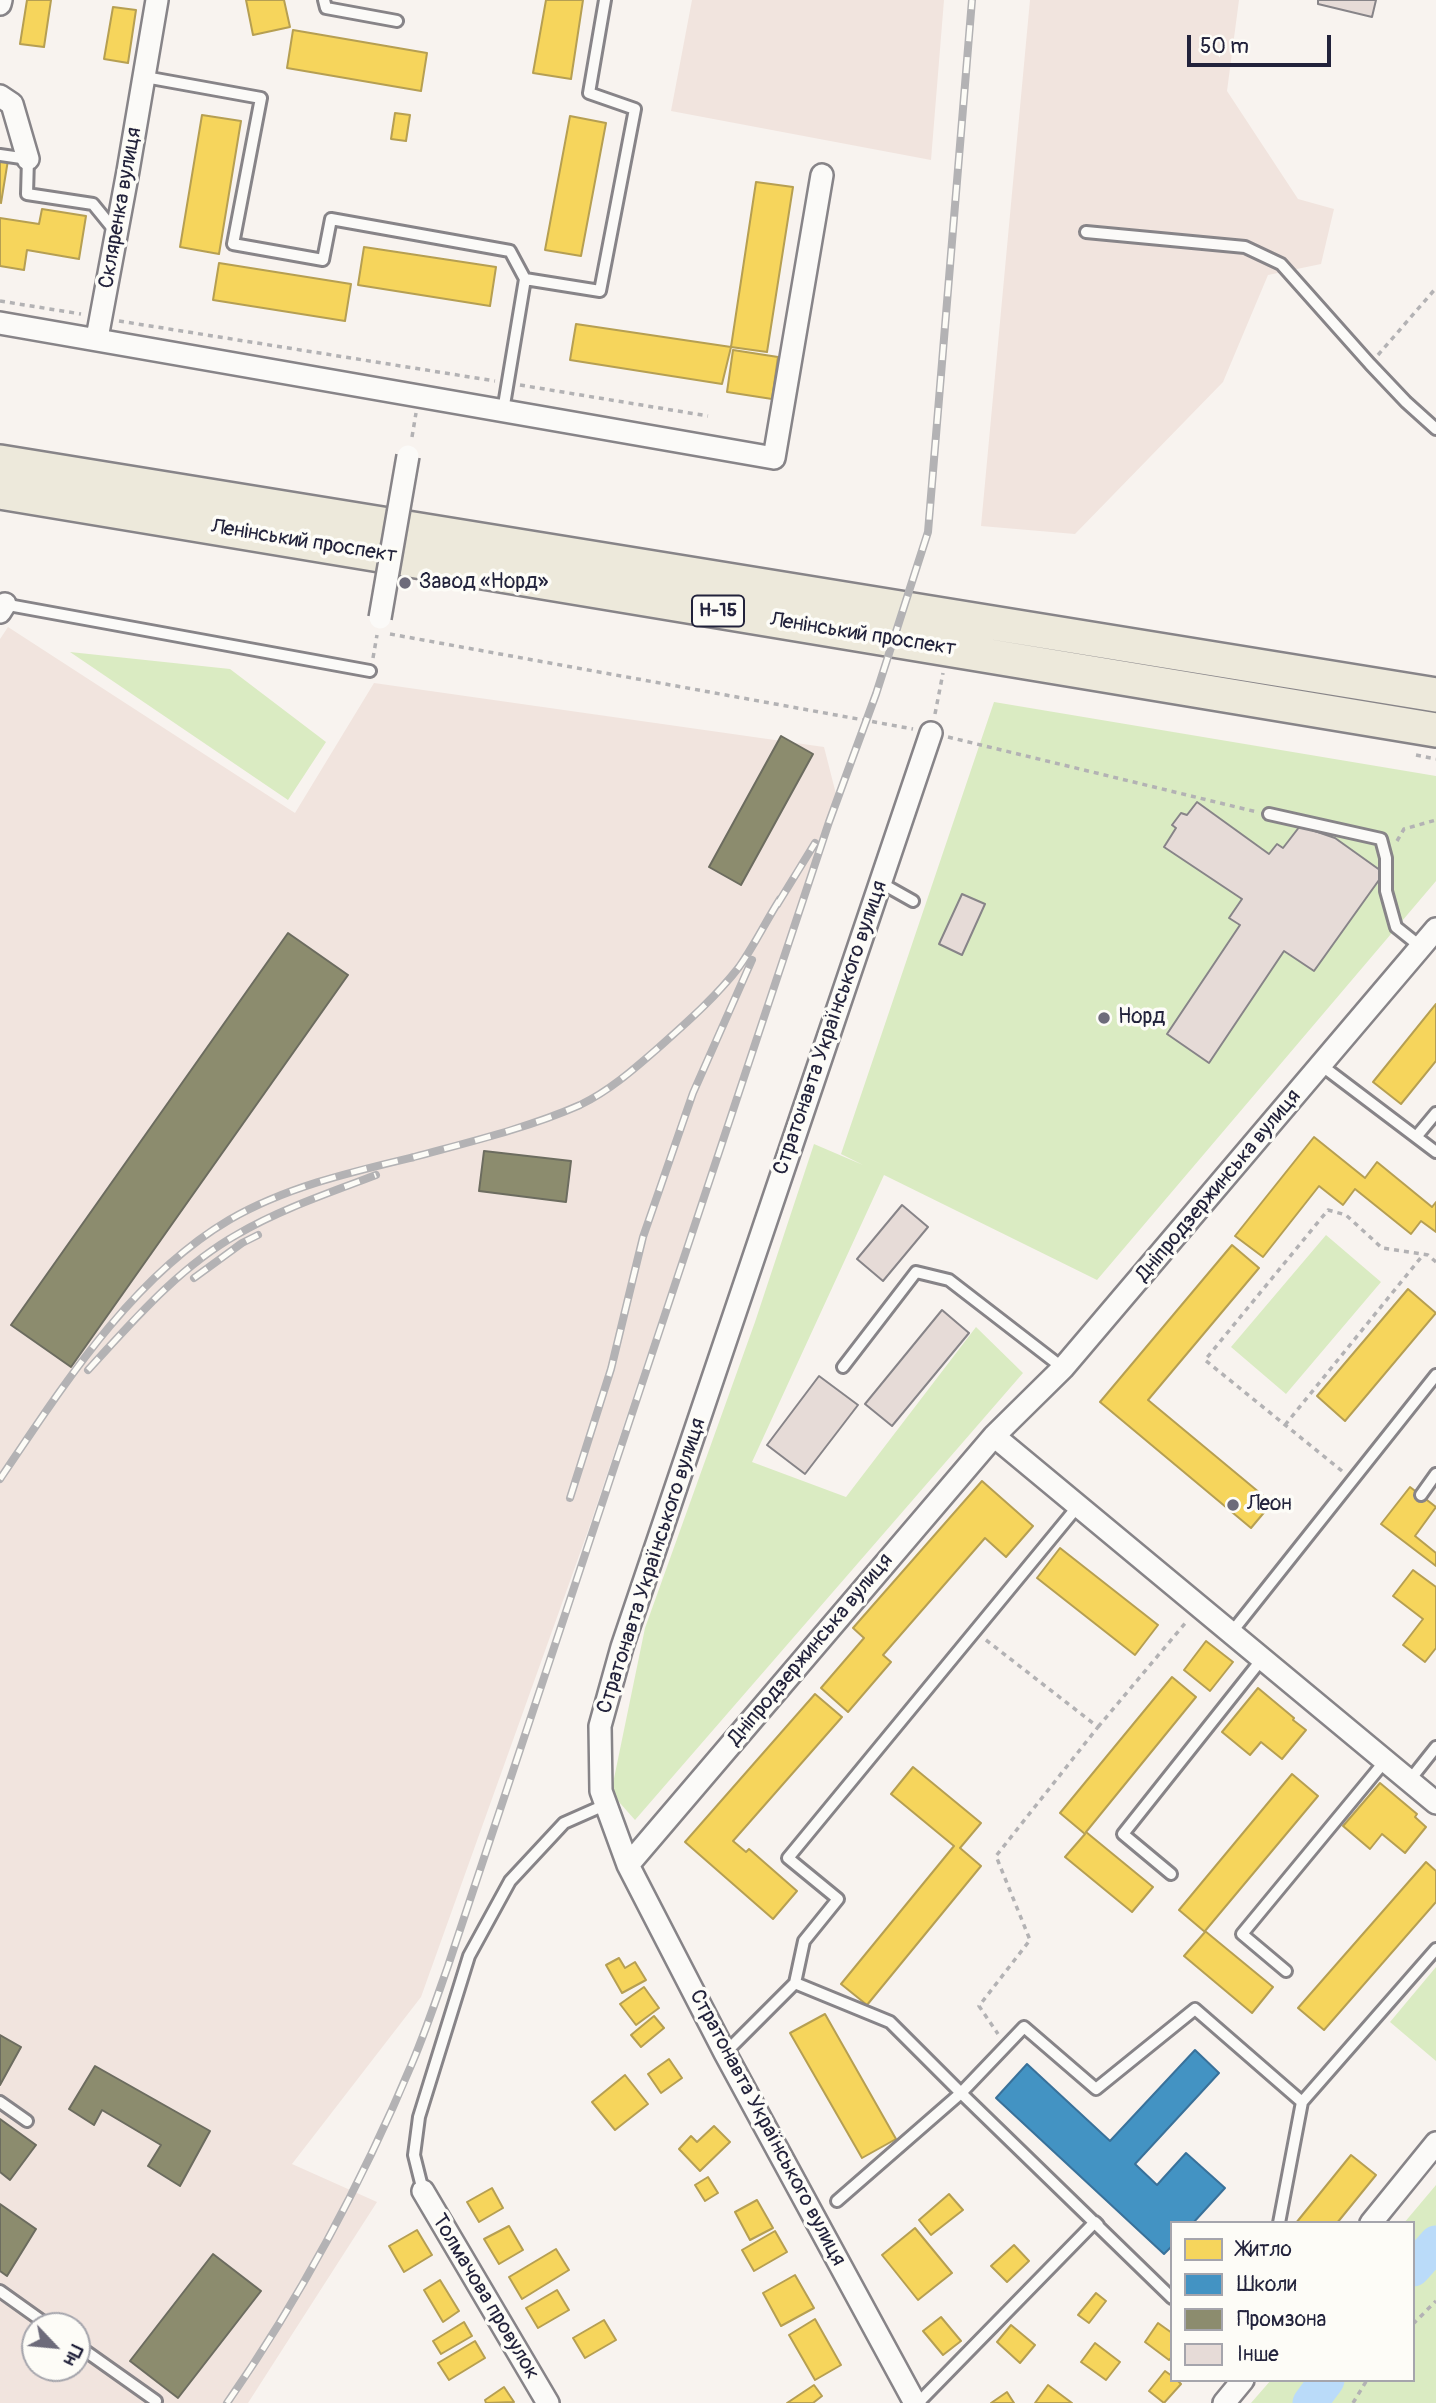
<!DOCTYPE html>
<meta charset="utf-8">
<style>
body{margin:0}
#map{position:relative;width:1436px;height:2403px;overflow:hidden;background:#f8f3ef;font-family:Pangolin,sans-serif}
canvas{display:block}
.legend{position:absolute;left:1170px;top:2221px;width:245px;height:161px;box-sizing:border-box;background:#fdfcf7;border:2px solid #a5a5ac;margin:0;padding:9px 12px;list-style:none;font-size:21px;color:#22223b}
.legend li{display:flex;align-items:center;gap:14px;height:35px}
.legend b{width:35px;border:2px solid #a5a5ac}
.north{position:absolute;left:21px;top:2312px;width:70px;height:70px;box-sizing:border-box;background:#fdfcf7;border:2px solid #a5a5ac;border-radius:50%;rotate:116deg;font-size:19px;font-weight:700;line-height:28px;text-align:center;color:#22223b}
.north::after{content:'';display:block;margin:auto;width:24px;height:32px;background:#6d6b7a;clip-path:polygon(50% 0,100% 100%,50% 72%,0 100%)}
.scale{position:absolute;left:1187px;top:35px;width:144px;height:32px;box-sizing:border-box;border:4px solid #22223b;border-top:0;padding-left:9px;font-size:21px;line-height:24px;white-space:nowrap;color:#22223b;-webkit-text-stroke:5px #fdfcf7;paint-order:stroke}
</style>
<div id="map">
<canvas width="1436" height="2403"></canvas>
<ul class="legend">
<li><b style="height:19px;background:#f6d55c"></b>Житло</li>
<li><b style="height:19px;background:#4393c3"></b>Школи</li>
<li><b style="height:19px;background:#8c8c6e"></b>Промзона</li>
<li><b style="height:19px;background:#e6dbd7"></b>Інше</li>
</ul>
<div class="north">Пн</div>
<div class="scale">50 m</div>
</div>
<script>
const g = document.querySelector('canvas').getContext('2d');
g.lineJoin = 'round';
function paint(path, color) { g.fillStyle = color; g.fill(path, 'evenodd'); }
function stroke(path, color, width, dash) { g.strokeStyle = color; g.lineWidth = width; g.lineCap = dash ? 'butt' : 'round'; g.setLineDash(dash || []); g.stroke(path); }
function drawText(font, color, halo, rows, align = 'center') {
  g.font = font + ' Pangolin,sans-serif'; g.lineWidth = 7; g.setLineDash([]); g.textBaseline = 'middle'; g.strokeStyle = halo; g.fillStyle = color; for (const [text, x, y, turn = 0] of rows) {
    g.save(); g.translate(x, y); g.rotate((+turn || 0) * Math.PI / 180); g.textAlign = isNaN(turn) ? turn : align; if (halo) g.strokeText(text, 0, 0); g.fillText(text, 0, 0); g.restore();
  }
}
paint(new Path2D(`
 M 692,0 L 944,0 L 931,160 L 671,111 Z
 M 1030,0 L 1239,0 L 1227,91 L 1298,199 L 1334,209 L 1321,264 L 1268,275 L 1223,382 L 1075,534 L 981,526 Z
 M 8,627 L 295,813 L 374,683 L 824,747 L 836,794 L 589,1528 L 421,1997 L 292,2164 L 377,2202 L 248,2403 L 0,2403 L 0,639 ZM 35,2326 L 77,2326 L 77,2368 L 35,2368 Z`), '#f1e4de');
paint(new Path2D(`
 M 70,652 L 230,669 L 326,742 L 288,800 Z
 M 994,702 L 1436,776 L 1436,881 L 1097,1280 L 884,1175 L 752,1462 L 846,1497 L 976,1327 L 1023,1373 L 635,1820 L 611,1793 L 645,1628 L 755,1322 L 814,1144 L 863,1165 L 841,1154 Z
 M 1326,1235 L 1381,1282 L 1286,1394 L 1231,1347 Z
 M 1436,1967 L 1436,2061 L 1390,2022 Z
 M 1436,2185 L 1436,2403 L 1251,2403 L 1271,2380 L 1413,2380 L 1413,2223 L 1404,2223 Z`), '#daebc2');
const homes = new Path2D(`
 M 27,0 L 51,0 L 44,47 L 20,44 Z
 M 246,0 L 284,0 L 290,27 L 253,35 Z
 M 546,0 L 583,0 L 571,79 L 533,73 Z
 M 113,7 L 136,10 L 128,63 L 104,59 Z
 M 293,30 L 427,53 L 421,91 L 287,68 Z
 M 395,113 L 410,115 L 406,141 L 391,139 Z
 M 202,115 L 241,121 L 219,254 L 180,247 Z
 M 570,116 L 606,123 L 581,256 L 545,250 Z
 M 0,159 L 8,160 L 1,203 L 0,202 Z
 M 756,182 L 793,187 L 767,352 L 731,347 Z
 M 42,209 L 86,216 L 79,259 L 27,250 L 24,270 L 0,266 L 0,218 L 39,224 Z
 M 364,247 L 496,267 L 490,306 L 358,285 Z
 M 219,263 L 351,284 L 345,321 L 213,300 Z
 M 576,324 L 731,347 L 722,384 L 570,360 Z
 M 733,350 L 778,357 L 772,399 L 727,392 Z
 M 1436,1004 L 1436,1061 L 1401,1104 L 1373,1082 Z
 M 1314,1137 L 1365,1178 L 1377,1162 L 1432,1207 L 1436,1202 L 1436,1232 L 1421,1221 L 1411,1234 L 1355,1189 L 1343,1205 L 1319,1186 L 1263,1257 L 1235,1236 Z
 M 1232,1245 L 1259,1268 L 1148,1400 L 1272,1503 L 1251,1528 L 1100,1402 Z
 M 1408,1289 L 1436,1313 L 1345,1421 L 1317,1396 Z
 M 982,1481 L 1033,1526 L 1006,1557 L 985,1538 L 883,1655 L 891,1662 L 848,1712 L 821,1688 L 864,1638 L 853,1628 Z
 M 1410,1487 L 1436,1507 L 1415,1536 L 1436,1553 L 1436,1566 L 1381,1524 Z
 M 1060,1548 L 1158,1625 L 1135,1655 L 1037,1578 Z
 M 1413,1570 L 1436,1587 L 1436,1648 L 1425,1662 L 1403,1645 L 1423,1619 L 1393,1596 Z
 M 1206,1641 L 1233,1662 L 1210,1691 L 1184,1670 Z
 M 1172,1677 L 1196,1697 L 1086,1832 L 1153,1887 L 1132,1912 L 1065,1857 L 1085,1834 L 1060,1813 Z
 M 1258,1688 L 1294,1718 L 1293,1720 L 1306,1730 L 1282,1759 L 1261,1742 L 1250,1755 L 1222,1732 Z
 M 815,1694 L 842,1717 L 733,1841 L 746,1852 L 749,1849 L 797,1891 L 773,1919 L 685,1842 Z
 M 913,1767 L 981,1823 L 960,1848 L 981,1866 L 867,2005 L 841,1984 L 954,1846 L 891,1794 Z
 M 1292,1774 L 1318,1796 L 1205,1931 L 1273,1987 L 1252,2013 L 1184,1956 L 1205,1932 L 1179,1910 Z
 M 1380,1783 L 1417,1814 L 1415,1817 L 1426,1827 L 1405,1853 L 1382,1834 L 1370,1849 L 1343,1826 Z
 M 1426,1862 L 1436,1871 L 1436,1902 L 1324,2030 L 1298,2008 Z
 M 619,1958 L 625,1968 L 635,1962 L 646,1980 L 622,1993 L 606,1965 Z
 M 644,1987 L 659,2008 L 636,2025 L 620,2004 Z
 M 825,2014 L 896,2139 L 862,2158 L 790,2033 Z
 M 654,2016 L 664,2028 L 641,2047 L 631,2035 Z
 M 669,2059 L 682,2078 L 661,2093 L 648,2074 Z
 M 625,2075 L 648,2104 L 615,2130 L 592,2102 Z
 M 714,2126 L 730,2142 L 700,2171 L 679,2149 L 691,2136 L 697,2142 Z
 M 1351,2155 L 1376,2175 L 1337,2223 L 1296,2223 Z
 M 708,2177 L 718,2193 L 705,2201 L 695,2185 Z
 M 492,2188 L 503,2208 L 479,2222 L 467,2202 Z
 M 949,2194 L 963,2210 L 931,2235 L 919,2220 Z
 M 757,2200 L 773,2228 L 750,2240 L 735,2212 Z
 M 509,2226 L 523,2250 L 499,2264 L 484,2239 Z
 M 915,2228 L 952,2273 L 918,2300 L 882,2255 Z
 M 417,2230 L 432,2255 L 404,2272 L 389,2246 Z
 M 775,2231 L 787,2252 L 754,2271 L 742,2250 Z
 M 1014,2245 L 1029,2261 L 1007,2282 L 991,2266 Z
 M 556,2249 L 569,2270 L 522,2299 L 509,2277 Z
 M 795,2275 L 814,2308 L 781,2326 L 763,2293 Z
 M 440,2280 L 459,2311 L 443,2322 L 424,2290 Z
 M 557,2290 L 569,2310 L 538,2328 L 526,2308 Z
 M 1096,2293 L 1106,2301 L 1089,2323 L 1078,2315 Z
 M 941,2317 L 961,2341 L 943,2355 L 923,2331 Z
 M 815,2319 L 841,2365 L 815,2380 L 789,2335 Z
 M 604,2320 L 616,2340 L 585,2358 L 573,2338 Z
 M 464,2322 L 472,2336 L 441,2354 L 433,2341 Z
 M 1158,2323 L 1172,2333 L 1172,2357 L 1169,2360 L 1145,2342 Z
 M 1011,2325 L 1035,2345 L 1020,2363 L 997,2342 Z
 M 475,2341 L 485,2358 L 449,2380 L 438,2363 Z
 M 1095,2343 L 1120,2362 L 1106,2380 L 1081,2362 Z
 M 1165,2371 L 1172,2376 L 1172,2380 L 1177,2380 L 1181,2384 L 1164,2403 L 1149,2391 Z
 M 814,2385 L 822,2396 L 813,2403 L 787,2403 Z
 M 1048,2385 L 1072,2403 L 1035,2403 Z
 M 504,2387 L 514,2402 L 486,2403 L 485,2400 Z
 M 1007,2392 L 1014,2403 L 991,2403 Z`);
paint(homes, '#f6d55c');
stroke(homes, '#b69f52', 2);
const schools = new Path2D(`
 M 1195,2050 L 1219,2073 L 1135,2164 L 1157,2185 L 1186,2153 L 1225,2188 L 1193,2223 L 1172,2223 L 1172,2246 L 1164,2254 L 996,2098 L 1027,2064 L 1110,2141 Z`);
paint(schools, '#4393c3');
stroke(schools, '#39719a', 2);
const industry = new Path2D(`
 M 781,736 L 813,754 L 741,885 L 709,867 Z
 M 288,933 L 348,975 L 71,1367 L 11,1325 Z
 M 484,1151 L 571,1161 L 566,1202 L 479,1191 Z
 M 0,2035 L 21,2047 L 0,2085 Z
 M 95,2066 L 210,2131 L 180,2186 L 148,2166 L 161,2145 L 102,2110 L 94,2125 L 69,2109 Z
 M 0,2119 L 36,2145 L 10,2180 L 0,2172 Z
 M 0,2204 L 36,2229 L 7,2276 L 0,2271 Z
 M 213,2254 L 261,2291 L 178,2398 L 130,2361 Z`);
paint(industry, '#8c8c6e');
stroke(industry, '#6c6c5f', 2);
stroke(new Path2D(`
 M 1413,2269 L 1436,2243
 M 1310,2403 L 1327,2380`), '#badbf9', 35);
const building = new Path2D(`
 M 1318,0 L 1376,0 L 1372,17 L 1318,4 Z
 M 1197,802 L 1269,854 L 1277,844 L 1283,848 L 1300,826 L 1335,838 L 1384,873 L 1314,971 L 1284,951 L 1209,1063 L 1167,1034 L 1240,925 L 1229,918 L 1242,899 L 1164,847 L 1176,828 L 1172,825 L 1181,813 L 1187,815 Z
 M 962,894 L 985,904 L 962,955 L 939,944 Z
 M 902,1205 L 928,1227 L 883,1281 L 857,1259 Z
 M 942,1310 L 969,1333 L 892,1426 L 865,1404 Z
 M 819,1376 L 858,1405 L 805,1474 L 767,1445 Z`);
paint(building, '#e6dbd7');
stroke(building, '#878488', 2);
const lane = new Path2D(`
 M 324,0 L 326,8 L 397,21
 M 145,77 L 261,98 L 233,244 L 323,260 L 331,219 L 510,251 L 525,279 L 503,411
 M 0,155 L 28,159 L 27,194 L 93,204 L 115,231
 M 1086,232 L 1245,247 L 1281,264 L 1370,364 L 1406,402 L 1436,429
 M 525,279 L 600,291 L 635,109 L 589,93 L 605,0
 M 3,604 L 370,671
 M 1269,814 L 1381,839 L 1386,858 L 1386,891 L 1396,927 L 1421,947
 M 881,883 L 913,901
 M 1321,1065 L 1436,1152
 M 1416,1137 L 1436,1113
 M 843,1367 L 916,1272 L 949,1280 L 1063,1368
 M 1421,1495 L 1436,1474
 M 1231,1633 L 1436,1375
 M 1409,1781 L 1436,1747
 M 1171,1874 L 1123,1834 L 1262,1659
 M 1286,1971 L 1242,1934 L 1385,1761
 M 795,1983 L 804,1941 L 838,1899 L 788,1858 L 1078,1506
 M 725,2053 L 795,1983 L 890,2022 L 961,2093 L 837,2201
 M 0,2102 L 27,2121
 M 1302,2102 L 1436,1949
 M 423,2191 L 414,2155 L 419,2117 L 469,1956 L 510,1881 L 564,1823 L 607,1804
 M 0,2291 L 49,2326
 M 1172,2298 L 961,2093 L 1024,2027 L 1096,2089 L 1195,2009 L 1302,2102 L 1279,2223
 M 77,2345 L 156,2401
 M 918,2403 L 1095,2222 L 1098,2225`);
const street = new Path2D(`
 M 0,4 L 1,0
 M 0,96 L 12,104 L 28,159
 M 0,323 L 774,458 L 822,175
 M 97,338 L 128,171 L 157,0
 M 0,612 L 5,604
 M 994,1436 L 1436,1803
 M 628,1865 L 994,1436 L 1063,1368 L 1436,929
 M 423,2191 L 548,2403
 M 1371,2223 L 1436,2143
 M 915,2403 L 725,2053 L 628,1865 L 601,1791 L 600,1726 L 622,1647 L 931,733
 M 1224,2403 L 1243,2380`);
const primary = new Path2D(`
 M 0,462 L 1436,695
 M 0,492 L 1436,730`);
stroke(lane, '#878488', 16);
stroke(street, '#878488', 26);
stroke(primary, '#878488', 38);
stroke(new Path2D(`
 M 0,301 L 81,314
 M 119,321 L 495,381
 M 1378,355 L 1436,288
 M 520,385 L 708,416
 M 412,437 L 416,413
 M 390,634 L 913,729
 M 373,658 L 377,635
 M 935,714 L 943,673
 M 948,737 L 1257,812
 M 1416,755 L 1436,759
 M 1397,841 L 1404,829 L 1436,820
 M 1285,1425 L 1423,1255
 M 1342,1471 L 1205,1360 L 1328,1210 L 1346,1215 L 1382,1248 L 1428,1255 L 1436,1262
 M 986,1640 L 1098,1727 L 996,1856 L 1030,1940 L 979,2006 L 998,2034
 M 1098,1727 L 1187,1621
 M 1413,2324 L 1436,2301
 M 1353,2403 L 1367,2380`), '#b3b2b4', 3.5, [5, 5]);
stroke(lane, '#fbfaf8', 10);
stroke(street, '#fbfaf8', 21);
stroke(primary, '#ede9db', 33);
const rail = new Path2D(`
 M 777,905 L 815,843
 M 194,1278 L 242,1243 L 258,1235
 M 88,1370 C 133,1321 179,1267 238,1234 C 281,1209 329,1193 376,1175
 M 0,1479 C 63,1386 131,1278 229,1220 C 286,1187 351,1172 414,1157 C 469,1142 528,1128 580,1105 C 609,1091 633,1070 657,1049 C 686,1023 715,998 739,967 C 754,946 766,921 780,899
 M 570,1498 L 611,1369 L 643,1237 L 693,1093 L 752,960
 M 227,2403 C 301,2297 363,2180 413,2061 C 426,2030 437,1997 448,1966 L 829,822 L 876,694 L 928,532 L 972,0`);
stroke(rail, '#b3b2b4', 8);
stroke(rail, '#fdfcf7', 5, [16]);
const streetBridge = new Path2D(`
 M 380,618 L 408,456`);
stroke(streetBridge, '#878488', 26, []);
stroke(streetBridge, '#fbfaf8', 21);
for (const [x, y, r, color] of [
 [405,583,7,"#6d6b7a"],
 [1104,1018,7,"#6d6b7a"],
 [1233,1505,7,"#6d6b7a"]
]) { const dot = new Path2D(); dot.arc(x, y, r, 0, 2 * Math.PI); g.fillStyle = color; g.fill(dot); stroke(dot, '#fdfcf7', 2.5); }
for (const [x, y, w] of [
 [718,611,52]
]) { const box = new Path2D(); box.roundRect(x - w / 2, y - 15.5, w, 31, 5); g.fillStyle = '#fdfcf7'; g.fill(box); stroke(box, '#22223b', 2); }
drawText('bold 19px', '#22223b', null, [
 ["Н-15",718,611]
]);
drawText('21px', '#22223b', '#fdfcf7', [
 ["Скляренка вулиця",121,208,-80],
 ["Ленінський проспект",304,542,9],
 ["Ленінський проспект",863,635,9],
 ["Стратонавта Українського вулиця",831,1028,-71],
 ["Дніпродзержинська вулиця",1219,1186,-50],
 ["Стратонавта Українського вулиця",652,1566,-72],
 ["Дніпродзержинська вулиця",811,1650,-50],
 ["Стратонавта Українського вулиця",767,2128,62],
 ["Толмачова провулок",485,2297,59]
]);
drawText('21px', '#22223b', '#fdfcf7', [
 ["Завод «Норд»",419,583],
 ["Норд",1118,1018],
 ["Леон",1247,1505]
], 'left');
</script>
